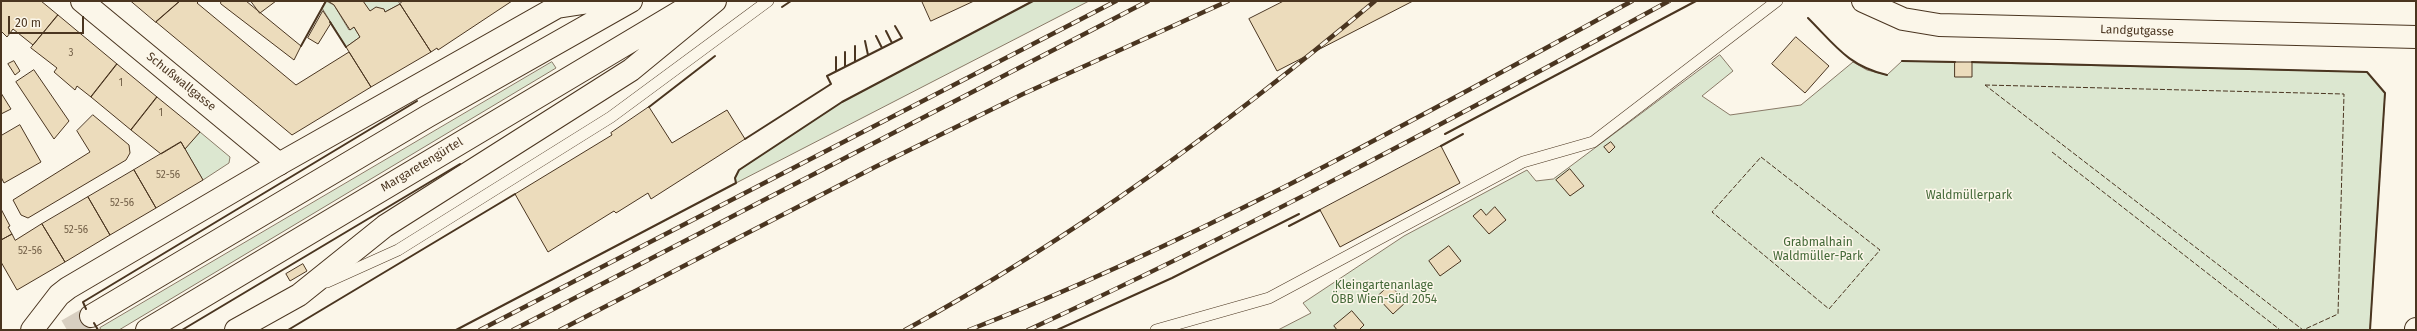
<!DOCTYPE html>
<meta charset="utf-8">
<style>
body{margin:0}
#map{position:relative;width:2417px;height:331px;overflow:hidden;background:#fbf6e9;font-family:"Fira Sans",sans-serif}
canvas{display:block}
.frame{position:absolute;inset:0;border:2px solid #4a3520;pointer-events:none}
.scale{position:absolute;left:8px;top:16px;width:76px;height:18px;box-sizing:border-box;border:2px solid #4a3520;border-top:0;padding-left:5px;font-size:12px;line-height:14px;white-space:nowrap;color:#4a3520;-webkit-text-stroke:3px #fbf6e9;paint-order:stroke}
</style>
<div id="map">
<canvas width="2417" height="331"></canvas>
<div class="frame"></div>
<div class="scale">20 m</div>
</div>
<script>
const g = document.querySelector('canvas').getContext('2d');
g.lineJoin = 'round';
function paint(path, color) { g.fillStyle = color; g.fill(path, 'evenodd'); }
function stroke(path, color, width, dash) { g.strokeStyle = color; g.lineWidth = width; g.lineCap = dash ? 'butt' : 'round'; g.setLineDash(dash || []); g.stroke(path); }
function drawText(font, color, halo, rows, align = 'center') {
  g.font = font + ' "Fira Sans",sans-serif'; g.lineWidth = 3; g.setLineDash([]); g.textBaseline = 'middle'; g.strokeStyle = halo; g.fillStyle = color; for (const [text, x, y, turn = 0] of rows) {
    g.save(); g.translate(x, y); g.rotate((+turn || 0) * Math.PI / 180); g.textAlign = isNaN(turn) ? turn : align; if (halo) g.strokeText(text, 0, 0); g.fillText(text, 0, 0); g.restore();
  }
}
const green = new Path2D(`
 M 326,1 L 334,5 L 349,30 L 354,27 L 360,37 L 346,47 L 322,8 Z
 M 363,1 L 398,1 L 400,4 L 385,12 L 370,11 Z
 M 1033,1 L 1089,1 L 736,183 L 735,178 L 739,170 L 842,102 Z
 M 1720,55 L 1733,71 L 1702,96 L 1730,115 L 1801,105 L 1853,62 L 1867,70 L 1887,75 L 1902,61 L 2367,72 L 2385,93 L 2370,330 L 1278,330 L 1311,313 L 1303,303 L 1404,236 L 1527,170 L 1536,181 L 1553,179 Z
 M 552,62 L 556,68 L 119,330 L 101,330 L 100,328 Z
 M 200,132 L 230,157 L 229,163 L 203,180 L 185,149 Z`);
paint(green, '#dce7d0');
stroke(green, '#887966', 1);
const building = new Path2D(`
 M 1,1 L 41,1 L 58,15 L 33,45 L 13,29 L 7,37 L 1,31 Z
 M 131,1 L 180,1 L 156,22 Z
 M 180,1 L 199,1 L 197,3 L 296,85 L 349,52 L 371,87 L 292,135 L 156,22 Z
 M 221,1 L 246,1 L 301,46 L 294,60 L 221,4 Z
 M 251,1 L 276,1 L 260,13 Z
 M 328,1 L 363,1 L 370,11 L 376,7 L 384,9 L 385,12 L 400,4 L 431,52 L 371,87 L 346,47 L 360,37 L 354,27 L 350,30 L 334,5 Z
 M 403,1 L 512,1 L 438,50 L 437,48 L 431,52 L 400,4 Z
 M 922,1 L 974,1 L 931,21 Z
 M 1284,1 L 1413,1 L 1277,71 L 1249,19 Z
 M 323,11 L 331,23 L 318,44 L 308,38 Z
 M 58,15 L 117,64 L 91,97 L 77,86 L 75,90 L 54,72 L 57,68 L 31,48 Z
 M 1796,37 L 1829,66 L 1805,93 L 1772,64 Z
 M 14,61 L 20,71 L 15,75 L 8,64 Z
 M 1955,62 L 1972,62 L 1972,77 L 1955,77 Z
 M 117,64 L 157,97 L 131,130 L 91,97 Z
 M 34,70 L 69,121 L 54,139 L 16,82 Z
 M 1,93 L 11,109 L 1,114 Z
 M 157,97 L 200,132 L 185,149 L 181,142 L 161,154 L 131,130 Z
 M 649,107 L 672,143 L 727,110 L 745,139 L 651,199 L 648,193 L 616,213 L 614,211 L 548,252 L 515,194 L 612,135 L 611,133 Z
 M 93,115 L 129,145 L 130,153 L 126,160 L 28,218 L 21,215 L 13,200 L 90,152 L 77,131 Z
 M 20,125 L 41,162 L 4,183 L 1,177 L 1,136 Z
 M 181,142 L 203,180 L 156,208 L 134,170 Z
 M 1611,142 L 1615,147 L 1609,153 L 1604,147 Z
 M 1441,146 L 1460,183 L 1340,247 L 1320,210 Z
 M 1570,169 L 1584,186 L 1570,196 L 1556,180 Z
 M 134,170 L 156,208 L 110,235 L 88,197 Z
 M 88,197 L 110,235 L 65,262 L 42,224 Z
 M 1495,207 L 1506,220 L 1489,234 L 1473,216 L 1481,209 L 1486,215 Z
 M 1,209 L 10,226 L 8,227 L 12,234 L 1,240 Z
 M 42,224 L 65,262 L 17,290 L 1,262 L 1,240 L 12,234 L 15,240 Z
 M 1449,246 L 1461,261 L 1440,276 L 1429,261 Z
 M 303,264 L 307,271 L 290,281 L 286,274 Z
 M 1390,285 L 1406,302 L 1393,314 L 1377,297 Z
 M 1352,311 L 1364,325 L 1359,330 L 1337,330 L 1334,326 Z`);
paint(building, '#ecdcbc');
stroke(building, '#4a3520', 1);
stroke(new Path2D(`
 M 67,330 L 91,316`), '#d8cfc1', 22, [22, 11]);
const service = new Path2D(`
 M 327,282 L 398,250 L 611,117 L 768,1
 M 1156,330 L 1269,298 L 1523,162 L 1593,142 L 1777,1`);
const minor = new Path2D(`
 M 82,1 L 279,164
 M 2416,330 L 2416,329`);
const tertiary = new Path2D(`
 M 1863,1 L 1903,19 L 1939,25 L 2416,37`);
const primary = new Path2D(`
 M 91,316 L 428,116 L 631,1
 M 32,330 L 59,295 L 68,288 L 279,164 L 557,7 L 596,1
 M 147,330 L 698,1
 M 236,330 L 299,295 L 385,226 L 631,70 L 715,1`);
stroke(service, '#4a3520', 12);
stroke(minor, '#4a3520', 24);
stroke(tertiary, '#4a3520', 24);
stroke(primary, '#4a3520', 24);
stroke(service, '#fbf6e9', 11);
stroke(minor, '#fbf6e9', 22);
stroke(tertiary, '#fbf6e9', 22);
stroke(primary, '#fbf6e9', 22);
const rail = new Path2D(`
 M 480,330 L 1116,1
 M 513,330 L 1148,1
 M 560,330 L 875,167 L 1023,94 L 1228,1
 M 905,330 C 1074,238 1228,124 1375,1
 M 969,330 C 1199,240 1416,119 1632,1
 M 1028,330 C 1246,230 1458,116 1669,1`);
stroke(rail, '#4a3520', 4.5);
stroke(rail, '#fbf6e9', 3, [9]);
stroke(new Path2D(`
 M 2415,1 L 2416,2
 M 1985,85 L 2344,94 L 2338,314 L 2303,330 Z
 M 2052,152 L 2279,329
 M 1761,157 L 1880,250 L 1829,309 L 1712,212 Z`), '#4a3520', 1, [5, 2]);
stroke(new Path2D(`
 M 782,7 L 791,1
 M 1808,18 C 1835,45 1848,66 1887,75
 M 330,22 L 346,47
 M 886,31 L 892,43
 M 876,36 L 882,48
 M 865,41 L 868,55
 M 301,46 L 326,1
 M 855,46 L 855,62
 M 845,52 L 845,67
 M 836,57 L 836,71
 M 1902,61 L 1955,62
 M 1972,62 L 2367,72 L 2385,93 L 2370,330
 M 649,107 L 715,56
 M 1445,134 L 1696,1
 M 745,139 L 831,84 L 827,76 L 902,38 L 895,26
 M 1441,146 L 1463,134
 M 1289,226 L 1320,210
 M 86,309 L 83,302 L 417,101
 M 94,323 L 98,330
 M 182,330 L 460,164
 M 288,330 L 515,194
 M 456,330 L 736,183 L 735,178 L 739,170 L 842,102 L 1033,1
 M 1057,330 L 1172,278 L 1299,214`), '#4a3520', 2);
drawText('10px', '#725f47', null, [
 ["3",71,53],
 ["1",121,83],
 ["1",161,113],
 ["52-56",168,175],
 ["52-56",122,203],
 ["52-56",76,230],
 ["52-56",30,251]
]);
drawText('12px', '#4a3520', '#fbf6e9', [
 ["Landgutgasse",2137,31,2],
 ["Schußwallgasse",181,82,39],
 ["Margaretengürtel",422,165,-31]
]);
drawText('12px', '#436837', '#fbf6e9', [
 ["Waldmüllerpark",1969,196],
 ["Grabmalhain",1818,243],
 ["Waldmüller-Park",1818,257],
 ["Kleingartenanlage",1384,286],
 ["ÖBB Wien-Süd 2054",1384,300]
]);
</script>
